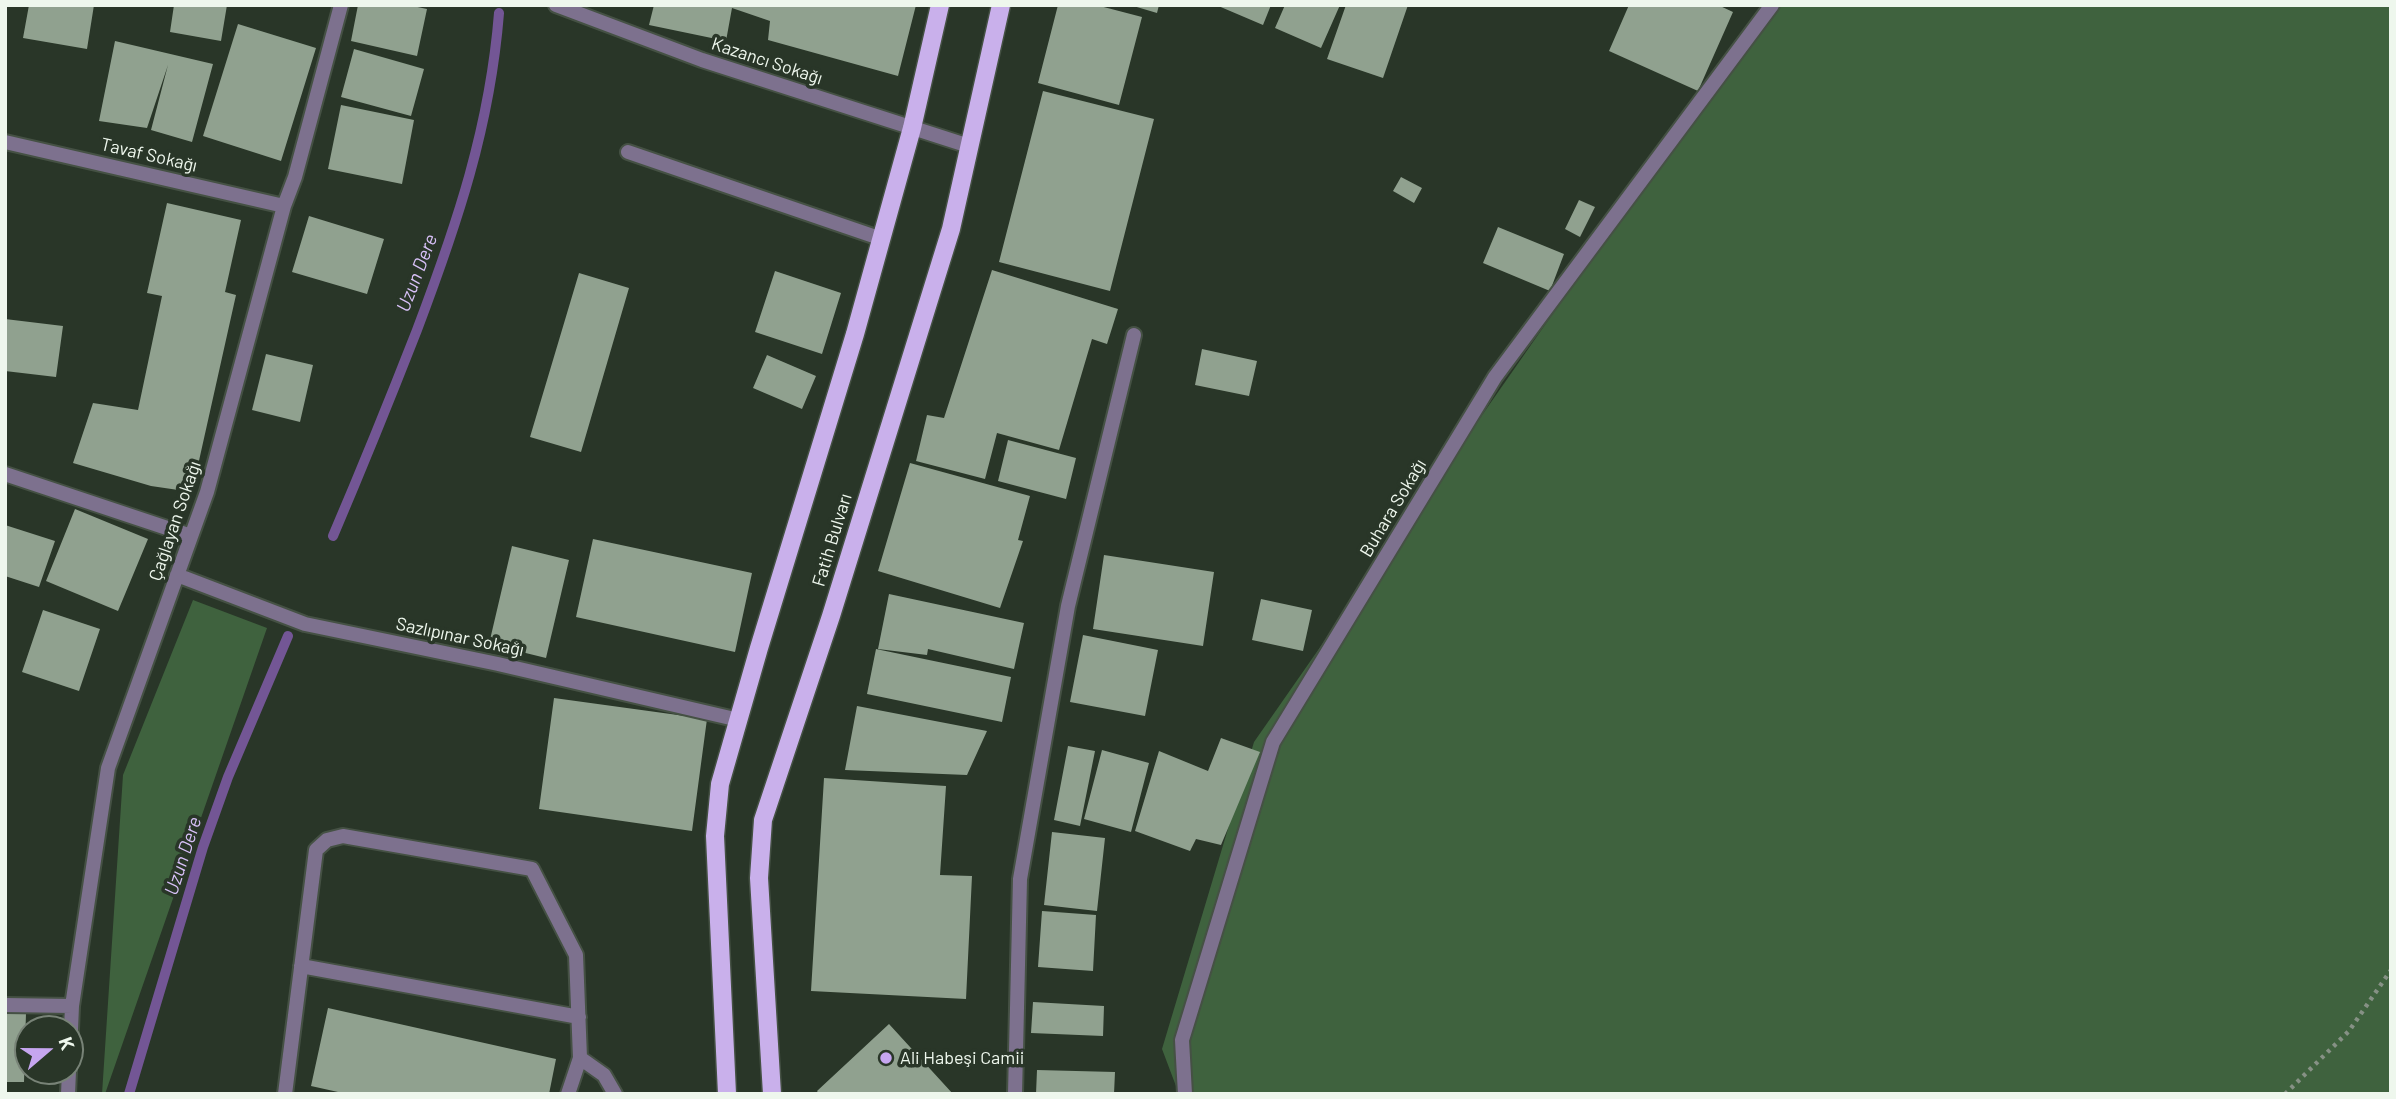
<!DOCTYPE html>
<meta charset="utf-8">
<style>
body{margin:0}
#map{position:relative;width:2396px;height:1099px;overflow:hidden;background:#293628;font-family:Barlow,sans-serif}
canvas{display:block}
.frame{position:absolute;inset:0;border:7px solid #eef7ed;pointer-events:none}
.north{position:absolute;left:14px;top:1015px;width:70px;height:70px;box-sizing:border-box;background:#293628;border:2px solid #788377;border-radius:50%;rotate:70deg;font-size:19px;font-weight:700;line-height:28px;text-align:center;color:#eef7ed}
.north::after{content:'';display:block;margin:auto;width:24px;height:32px;background:#c6a6f0;clip-path:polygon(50% 0,100% 100%,50% 72%,0 100%)}
</style>
<div id="map">
<canvas width="2396" height="1099"></canvas>
<div class="frame"></div>
<div class="north">K</div>
</div>
<script>
const g = document.querySelector('canvas').getContext('2d');
g.lineJoin = 'round';
function paint(path, color) { g.fillStyle = color; g.fill(path, 'evenodd'); }
function stroke(path, color, width, dash) { g.strokeStyle = color; g.lineWidth = width; g.lineCap = dash ? 'butt' : 'round'; g.setLineDash(dash || []); g.stroke(path); }
function drawText(font, color, halo, rows, align = 'center') {
  g.font = font + ' Barlow,sans-serif'; g.lineWidth = 7; g.setLineDash([]); g.textBaseline = 'middle'; g.strokeStyle = halo; g.fillStyle = color; for (const [text, x, y, turn = 0] of rows) {
    g.save(); g.translate(x, y); g.rotate((+turn || 0) * Math.PI / 180); g.textAlign = isNaN(turn) ? turn : align; if (halo) g.strokeText(text, 0, 0); g.fillText(text, 0, 0); g.restore();
  }
}
paint(new Path2D(`
 M 1768,5 L 2391,5 L 2391,1094 L 1179,1094 L 1162,1049 L 1254,742 Z
 M 193,600 L 267,628 L 105,1094 L 102,1094 L 123,775 Z`), '#3f623e');
stroke(new Path2D(`
 M 333,536 C 362,468 390,399 417,330 C 457,224 490,127 499,13
 M 129,1094 L 203,847 L 228,777 L 288,636`), '#735695', 10);
paint(new Path2D(`
 M 29,5 L 94,5 L 87,49 L 23,38 Z
 M 174,5 L 227,5 L 221,41 L 170,32 Z
 M 358,5 L 408,5 L 427,9 L 417,56 L 351,41 Z
 M 654,5 L 916,5 L 898,76 L 768,40 L 770,21 L 732,8 L 726,41 L 649,25 Z
 M 1058,5 L 1096,5 L 1142,17 L 1119,105 L 1038,83 Z
 M 1130,5 L 1159,5 L 1157,13 Z
 M 1216,5 L 1271,5 L 1263,25 Z
 M 1285,5 L 1340,5 L 1321,48 L 1275,28 Z
 M 1346,5 L 1408,5 L 1383,78 L 1327,59 Z
 M 1629,5 L 1718,5 L 1733,12 L 1698,91 L 1609,51 Z
 M 238,24 L 316,48 L 281,161 L 203,136 Z
 M 115,41 L 213,64 L 192,142 L 151,130 L 168,65 L 147,128 L 99,121 Z
 M 354,49 L 424,69 L 411,116 L 341,97 Z
 M 1043,91 L 1154,119 L 1110,291 L 999,262 Z
 M 341,105 L 414,120 L 402,184 L 328,169 Z
 M 1401,177 L 1422,188 L 1414,203 L 1393,191 Z
 M 1579,200 L 1595,207 L 1580,237 L 1565,229 Z
 M 167,203 L 241,220 L 225,292 L 236,295 L 192,492 L 151,486 L 73,463 L 93,403 L 138,410 L 162,296 L 147,293 Z
 M 309,216 L 384,239 L 367,294 L 292,272 Z
 M 1498,227 L 1564,254 L 1550,291 L 1483,263 Z
 M 992,270 L 1118,309 L 1107,344 L 1092,339 L 1059,450 L 997,433 L 985,479 L 916,461 L 927,415 L 944,418 Z
 M 775,271 L 841,293 L 822,354 L 755,332 Z
 M 579,273 L 629,288 L 581,452 L 530,437 Z
 M 5,319 L 63,326 L 56,377 L 5,371 Z
 M 1202,349 L 1257,361 L 1249,396 L 1195,385 Z
 M 266,354 L 313,365 L 300,422 L 252,410 Z
 M 767,355 L 816,376 L 802,409 L 753,388 Z
 M 1008,440 L 1076,458 L 1066,499 L 998,481 Z
 M 910,463 L 1030,496 L 1018,540 L 1023,541 L 1000,608 L 878,571 Z
 M 75,509 L 148,539 L 118,611 L 46,581 Z
 M 5,525 L 55,541 L 39,587 L 5,576 Z
 M 593,539 L 752,573 L 735,652 L 576,617 Z
 M 512,546 L 569,560 L 546,658 L 489,644 Z
 M 1104,555 L 1214,572 L 1203,646 L 1093,629 Z
 M 889,594 L 1024,623 L 1014,669 L 928,649 L 927,655 L 878,649 Z
 M 1261,599 L 1312,610 L 1303,651 L 1252,640 Z
 M 43,610 L 100,629 L 79,691 L 22,672 Z
 M 1083,635 L 1158,650 L 1145,716 L 1070,702 Z
 M 876,649 L 1011,677 L 1002,722 L 867,694 Z
 M 554,698 L 707,719 L 692,831 L 539,809 Z
 M 857,706 L 987,731 L 967,775 L 845,770 Z
 M 1221,738 L 1260,752 L 1221,845 L 1196,839 L 1190,851 L 1135,831 L 1159,751 L 1208,771 Z
 M 1068,746 L 1095,751 L 1080,826 L 1054,820 Z
 M 1102,750 L 1149,763 L 1131,832 L 1084,819 Z
 M 824,778 L 946,786 L 940,875 L 972,876 L 966,999 L 811,991 Z
 M 1052,832 L 1105,838 L 1097,911 L 1044,905 Z
 M 1042,911 L 1096,915 L 1093,971 L 1038,967 Z
 M 1033,1002 L 1104,1006 L 1103,1036 L 1031,1033 Z
 M 328,1008 L 556,1059 L 549,1094 L 347,1094 L 311,1086 Z
 M 5,1013 L 26,1013 L 24,1082 L 5,1082 Z
 M 889,1024 L 953,1094 L 819,1094 L 817,1091 Z
 M 1037,1070 L 1115,1072 L 1114,1094 L 1036,1094 Z`), '#90a18f');
const service = new Path2D(`
 M 628,152 L 882,239
 M 301,966 L 579,1017
 M 580,1058 L 604,1075 L 615,1094
 M 285,1094 L 316,850 L 327,840 L 343,836 L 532,869 L 576,955 L 580,1058 L 568,1094`);
const minor = new Path2D(`
 M 556,5 L 702,60 L 969,146
 M 5,142 L 284,206
 M 5,474 L 191,536
 M 177,575 L 305,624 L 498,664 L 739,720
 M 5,1005 L 72,1006
 M 70,1052 L 72,1006 L 108,768 L 207,492 L 284,206 L 295,177 L 341,5
 M 68,1094 L 69,1071
 M 1015,1094 L 1020,879 L 1068,606 L 1134,335
 M 1185,1094 L 1182,1040 L 1273,742 L 1495,377 L 1772,5`);
const primary = new Path2D(`
 M 727,1094 L 715,836 L 720,784 L 759,648 L 855,334 L 912,128 L 940,5
 M 772,1094 L 759,878 L 763,820 L 831,616 L 951,229 L 1001,5`);
stroke(service, '#455144', 18);
stroke(minor, '#455144', 18);
stroke(primary, '#455144', 21);
stroke(new Path2D(`
 M 2285,1094 L 2349,1031 L 2391,970`), '#869185', 4.5, [3.5, 5]);
stroke(service, '#7d718e', 14);
stroke(minor, '#7d718e', 14);
stroke(primary, '#c9b0eb', 18);
for (const [x, y, r, color] of [
 [886,1058,7,"#c6a6f0"]
]) { const dot = new Path2D(); dot.arc(x, y, r, 0, 2 * Math.PI); g.fillStyle = color; g.fill(dot); stroke(dot, '#293628', 2.5); }
drawText('18px', '#eef7ed', '#293628', [
 ["Kazancı Sokağı",767,61,18],
 ["Tavaf Sokağı",149,155,13],
 ["Buhara Sokağı",1393,508,-59],
 ["Çağlayan Sokağı",175,521,-71],
 ["Fatih Bulvarı",832,540,-73],
 ["Sazlıpınar Sokağı",460,637,12]
]);
drawText('18px', '#eef7ed', '#293628', [
 ["Ali Habeşi Camii",900,1058]
], 'left');
drawText('italic 19px', '#d8c1f8', '#293628', [
 ["Uzun Dere",417,273,-69],
 ["Uzun Dere",183,856,-72]
]);
</script>
